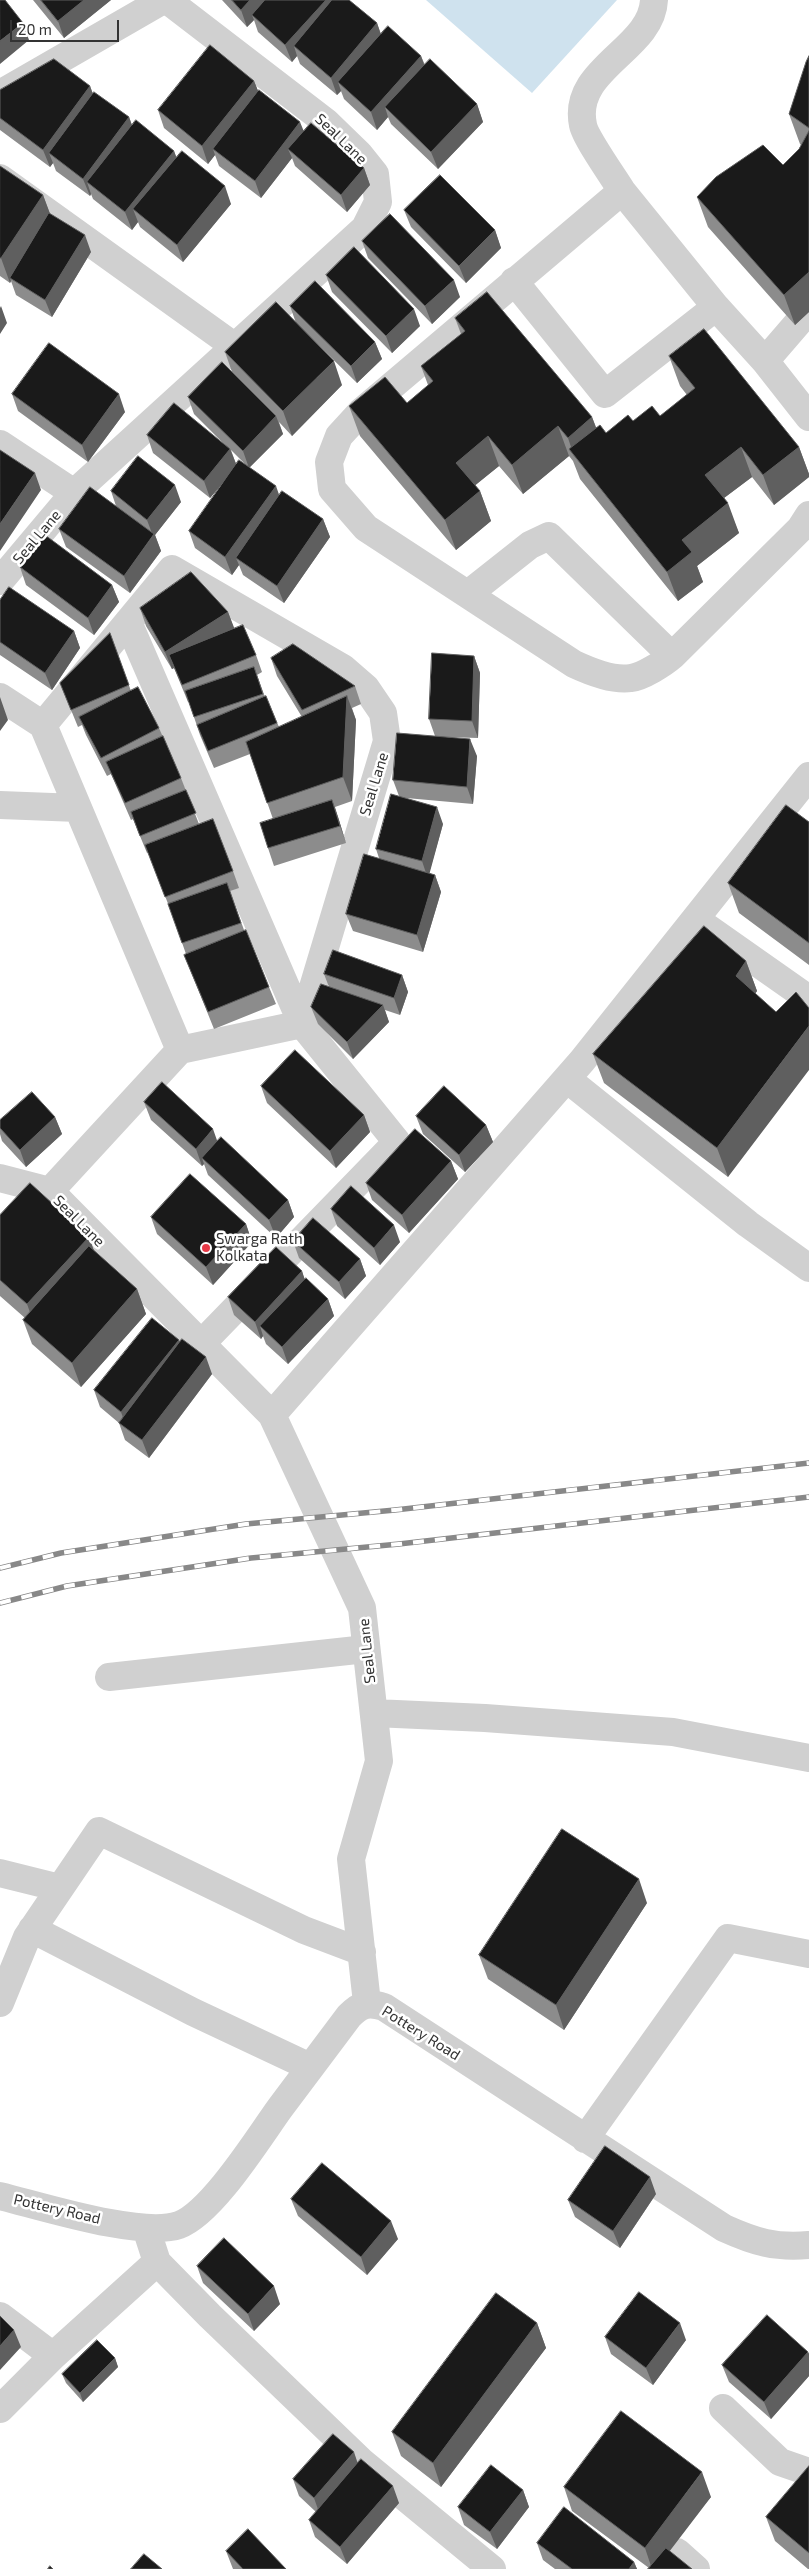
<!DOCTYPE html>
<style>
body{margin:0}
#map{position:relative;width:809px;height:2569px;overflow:hidden;background:#fff;font-family:"Exo 2",sans-serif}
canvas{display:block}
.scale{position:absolute;left:10px;top:20px;width:109px;height:22px;box-sizing:border-box;border:2px solid #333;border-top:0;padding-left:6px;font-size:15px;line-height:18px;white-space:nowrap;color:#333;-webkit-text-stroke:4px #fff;paint-order:stroke}
</style>
<div id="map">
<canvas width="809" height="2569"></canvas>
<div class="scale">20 m</div>
</div>
<script>
const g = document.querySelector('canvas').getContext('2d');
g.lineJoin = 'round';
function paint(path, color) { g.fillStyle = color; g.fill(path, 'evenodd'); }
function stroke(path, color, width, dash) { g.strokeStyle = color; g.lineWidth = width; g.lineCap = dash ? 'butt' : 'round'; g.setLineDash(dash || []); g.stroke(path); }
function drawText(font, color, halo, rows, align = 'center') {
  g.font = font + ' "Exo 2",sans-serif'; g.lineWidth = 5; g.setLineDash([]); g.textBaseline = 'middle'; g.strokeStyle = halo; g.fillStyle = color; for (const [text, x, y, turn = 0] of rows) {
    g.save(); g.translate(x, y); g.rotate((+turn || 0) * Math.PI / 180); g.textAlign = isNaN(turn) ? turn : align; if (halo) g.strokeText(text, 0, 0); g.fillText(text, 0, 0); g.restore();
  }
}
paint(new Path2D(`
 M 426,0 L 617,0 L 532,93 Z`), '#cfe2ee');
stroke(new Path2D(`
 M 654,0 C 652,50 571,68 583,125 C 585,137 614,178 622,191 L 361,412 L 339,436 L 329,462 L 332,489 L 366,528 L 574,664 C 589,671 614,681 631,678 C 642,677 664,663 672,656 L 800,529 L 809,515
 M 0,94 L 163,0
 M 0,178 L 234,346
 M 514,281 L 605,394 L 716,307 L 622,191
 M 716,307 L 765,361
 M 809,310 L 765,361 L 809,417
 M 0,444 L 74,493
 M 0,581 L 74,493 L 365,228 L 378,202 L 375,174 L 359,154 L 326,122 L 167,0
 M 468,594 L 530,545 L 549,536 L 672,656
 M 128,622 L 302,1024 L 397,1142 L 201,1344
 M 0,697 L 43,725 L 180,1050 L 50,1191 L 272,1415 L 362,1608 L 379,1761 L 351,1859 L 367,2003
 M 43,725 L 172,569 L 343,668 L 366,688 L 383,713 L 387,741 L 302,1024 L 180,1050
 M 0,805 L 78,808
 M 695,919 L 809,999
 M 567,1079 L 748,1224 L 809,1268
 M 0,1178 L 50,1191
 M 272,1415 L 582,1061 L 809,776
 M 109,1677 L 366,1649
 M 374,1713 L 485,1718 L 673,1732 L 809,1758
 M 0,1873 L 60,1888
 M 32,1929 L 193,2012 L 310,2067
 M 0,2003 L 27,1937 L 99,1831 L 304,1930 L 362,1952
 M 585,2139 L 728,1938 L 809,1954
 M 0,2196 C 41,2206 141,2238 179,2225 C 212,2213 259,2137 280,2108 C 303,2077 326,2047 349,2016 C 361,2004 368,2002 384,2007 L 724,2228 C 755,2242 775,2248 809,2245
 M 146,2228 L 157,2262 L 210,2316 L 362,2462 L 492,2569
 M 0,2316 L 53,2356
 M 723,2408 L 780,2462 L 809,2472
 M 0,2409 L 53,2356 L 157,2262
 M 663,2569 L 677,2552 L 696,2569`), '#d0d0d0', 28);
const rail = new Path2D(`
 M 0,1568 L 61,1553 L 246,1524 L 395,1510 L 809,1463
 M 0,1603 L 67,1586 L 251,1558 L 399,1544 L 809,1497`);
stroke(rail, '#888', 5.5);
stroke(rail, '#fff', 4, [11]);
paint(new Path2D(`
 M 33,0 L 111,0 L 64,38 Z
 M 222,0 L 349,0 L 377,23 L 381,34 L 421,56 L 425,65 L 477,104 L 483,122 L 438,169 L 391,124 L 388,117 L 377,130 L 344,99 L 341,91 L 337,95 L 300,64 L 297,56 L 292,62 L 258,32 L 254,20 L 247,27 Z
 M 809,56 L 809,312 L 795,325 L 708,227 L 697,197 L 783,165 L 799,149 L 801,145 L 800,144 L 789,114 Z
 M 254,81 L 258,91 L 304,131 L 364,168 L 370,185 L 347,212 L 295,166 L 292,158 L 261,198 L 219,166 L 215,155 L 208,164 L 164,128 L 158,110 Z
 M 90,86 L 93,94 L 129,117 L 132,125 L 174,151 L 176,157 L 231,204 L 183,262 L 140,227 L 138,222 L 132,230 L 93,199 L 91,194 L 90,196 L 56,171 L 53,163 L 50,167 L 0,130 L 0,90 Z
 M 0,166 L 43,195 L 50,214 L 91,252 L 52,317 L 16,295 L 11,281 L 10,283 L 0,276 Z
 M 404,210 L 495,230 L 501,248 L 466,283 L 411,227 Z
 M 362,241 L 460,297 L 432,324 L 368,258 Z
 M 326,275 L 420,326 L 392,353 L 332,292 Z
 M 290,306 L 375,342 L 382,359 L 357,383 L 296,323 Z
 M 455,318 L 592,417 L 596,427 L 606,433 L 633,421 L 660,416 L 687,395 L 680,386 L 669,356 L 799,447 L 809,474 L 809,477 L 774,505 L 752,477 L 724,498 L 739,533 L 697,566 L 703,582 L 678,601 L 580,479 L 573,461 L 569,456 L 523,494 L 499,466 L 475,485 L 480,491 L 491,521 L 456,550 L 360,436 L 349,406 L 407,403 L 428,385 L 421,366 L 461,334 Z
 M 225,352 L 342,385 L 292,436 L 279,422 L 283,434 L 249,468 L 279,495 L 323,519 L 330,537 L 284,603 L 243,575 L 239,565 L 232,575 L 195,548 L 189,531 L 224,482 L 210,498 L 153,453 L 147,435 L 224,444 L 194,414 L 188,397 L 232,372 ZM 231,450 L 247,466 L 236,464 Z
 M 12,394 L 125,412 L 88,462 L 18,411 Z
 M 111,491 L 181,502 L 155,535 L 161,551 L 130,593 L 66,547 L 59,529 L 116,506 Z
 M 20,567 L 112,585 L 119,602 L 94,635 L 26,585 Z
 M 0,600 L 74,631 L 80,648 L 52,690 L 0,655 Z
 M 140,608 L 228,612 L 234,629 L 256,655 L 262,672 L 257,675 L 265,697 L 266,696 L 279,727 L 302,717 L 277,676 L 271,658 L 355,686 L 361,704 L 352,708 L 356,720 L 352,801 L 335,807 L 346,843 L 274,866 L 268,848 L 273,819 L 250,754 L 214,768 L 200,735 L 189,702 L 188,702 L 174,668 L 172,669 L 146,626 Z
 M 110,633 L 131,691 L 159,728 L 181,778 L 199,824 L 233,871 L 239,888 L 230,891 L 244,930 L 269,987 L 276,1004 L 214,1029 L 191,972 L 184,955 L 186,954 L 172,914 L 148,852 L 147,853 L 133,819 L 131,820 L 111,774 L 107,776 L 86,735 L 82,725 L 78,727 L 60,683 Z
 M 474,656 L 480,673 L 478,738 L 442,737 L 477,756 L 473,804 L 406,798 L 443,824 L 429,873 L 435,875 L 441,892 L 423,952 L 353,931 L 346,914 L 379,858 L 376,849 L 399,796 L 393,780 L 435,736 L 429,719 Z
 M 809,822 L 809,965 L 739,913 L 728,883 Z
 M 746,961 L 757,991 L 755,994 L 776,1012 L 728,1177 L 604,1083 L 593,1054 Z
 M 324,974 L 402,975 L 408,992 L 400,1015 L 385,1010 L 389,1022 L 353,1059 L 318,1024 L 311,1007 L 329,987 Z
 M 261,1086 L 364,1115 L 370,1132 L 336,1168 L 267,1103 Z
 M 144,1102 L 218,1141 L 288,1200 L 294,1217 L 276,1238 L 208,1175 L 204,1164 L 202,1166 L 151,1120 Z
 M 416,1116 L 486,1125 L 493,1142 L 465,1172 L 423,1134 Z
 M 55,1117 L 62,1134 L 26,1167 L 2,1141 L 0,1134 L 0,1120 Z
 M 451,1161 L 458,1179 L 409,1233 L 372,1200 L 366,1183 Z
 M 331,1209 L 400,1242 L 380,1265 L 337,1226 Z
 M 0,1215 L 89,1237 L 94,1251 L 137,1289 L 146,1314 L 81,1387 L 32,1344 L 23,1320 L 25,1318 L 0,1296 Z
 M 151,1217 L 246,1224 L 252,1242 L 213,1285 L 157,1234 Z
 M 293,1241 L 360,1259 L 366,1276 L 345,1299 L 299,1258 Z
 M 302,1271 L 304,1279 L 328,1299 L 334,1316 L 288,1364 L 266,1344 L 263,1336 L 261,1339 L 234,1315 L 228,1297 Z
 M 180,1342 L 212,1374 L 149,1458 L 125,1440 L 119,1423 L 100,1407 L 94,1390 Z
 M 647,1903 L 564,2030 L 488,1979 L 479,1955 Z
 M 656,2194 L 620,2248 L 575,2217 L 568,2200 Z
 M 291,2199 L 398,2239 L 367,2275 L 298,2216 Z
 M 197,2266 L 280,2304 L 254,2331 L 203,2283 Z
 M 537,2323 L 546,2348 L 441,2487 L 401,2456 L 392,2432 Z
 M 605,2337 L 686,2340 L 653,2385 L 611,2354 Z
 M 808,2352 L 809,2354 L 809,2376 L 771,2419 L 729,2382 L 722,2365 Z
 M 115,2358 L 118,2367 L 83,2402 L 66,2383 L 62,2374 Z
 M 358,2463 L 399,2503 L 347,2564 L 315,2537 L 309,2520 L 316,2512 L 299,2496 L 293,2479 Z
 M 809,2466 L 809,2569 L 808,2569 L 775,2541 L 766,2517 Z
 M 564,2487 L 711,2497 L 649,2568 L 572,2511 Z
 M 523,2490 L 529,2507 L 497,2549 L 464,2525 L 458,2507 Z
 M 537,2543 L 634,2562 L 637,2569 L 555,2569 L 543,2560 Z
 M 226,2551 L 286,2569 L 233,2569 Z`), '#8c8c8c');
paint(new Path2D(`
 M 84,0 L 111,0 L 64,38 L 58,21 Z
 M 250,0 L 273,0 L 252,15 L 254,20 L 247,27 L 241,10 Z
 M 326,0 L 341,0 L 294,46 L 297,56 L 292,62 L 285,45 Z
 M 23,23 L 29,40 L 0,64 L 0,41 Z
 M 377,23 L 383,41 L 338,82 L 341,91 L 337,95 L 331,78 Z
 M 421,56 L 427,73 L 385,107 L 388,117 L 377,130 L 371,112 Z
 M 254,81 L 261,98 L 213,149 L 215,155 L 208,164 L 202,146 Z
 M 90,86 L 96,103 L 49,153 L 53,163 L 50,167 L 43,150 Z
 M 477,104 L 483,122 L 438,169 L 431,152 Z
 M 129,117 L 135,134 L 87,182 L 91,194 L 90,196 L 83,179 Z
 M 300,122 L 307,139 L 288,149 L 292,158 L 261,198 L 255,181 Z
 M 174,151 L 181,169 L 133,209 L 138,222 L 132,230 L 125,212 Z
 M 364,168 L 370,185 L 347,212 L 341,195 Z
 M 225,186 L 231,204 L 183,262 L 177,245 Z
 M 43,195 L 52,219 L 10,278 L 11,281 L 10,283 L 1,258 Z
 M 495,230 L 501,248 L 466,283 L 459,266 Z
 M 85,235 L 91,252 L 52,317 L 45,300 Z
 M 809,272 L 809,312 L 795,325 L 784,295 Z
 M 454,280 L 460,297 L 432,324 L 425,306 Z
 M 1,306 L 7,323 L 0,334 L 0,308 Z
 M 414,309 L 420,326 L 392,353 L 386,336 Z
 M 375,342 L 382,359 L 357,383 L 351,366 Z
 M 334,361 L 342,385 L 292,436 L 283,411 Z
 M 119,394 L 125,412 L 88,462 L 82,445 Z
 M 276,416 L 283,434 L 249,468 L 243,451 Z
 M 592,417 L 603,447 L 574,456 L 568,438 Z
 M 558,426 L 569,456 L 523,494 L 512,465 Z
 M 488,436 L 499,466 L 467,492 L 456,463 Z
 M 741,447 L 752,477 L 716,504 L 705,475 Z
 M 799,447 L 809,474 L 809,477 L 774,505 L 763,475 Z
 M 230,449 L 237,466 L 210,498 L 204,481 Z
 M 35,473 L 41,490 L 0,551 L 0,524 Z
 M 175,485 L 181,502 L 155,535 L 161,551 L 130,593 L 124,576 L 153,536 L 147,520 Z
 M 276,486 L 282,503 L 236,558 L 239,565 L 232,575 L 225,557 Z
 M 480,491 L 491,521 L 456,550 L 445,520 Z
 M 728,503 L 739,533 L 697,566 L 703,582 L 678,601 L 667,572 L 682,540 Z
 M 323,519 L 330,537 L 284,603 L 277,586 Z
 M 112,585 L 119,602 L 94,635 L 88,618 Z
 M 228,612 L 235,630 L 169,655 L 174,668 L 172,669 L 165,652 Z
 M 74,631 L 80,648 L 52,690 L 45,673 Z
 M 474,656 L 480,673 L 478,738 L 472,721 Z
 M 347,696 L 356,720 L 352,801 L 343,777 Z
 M 0,697 L 8,720 L 0,731 Z
 M 470,739 L 477,756 L 473,804 L 467,787 Z
 M 332,800 L 338,817 L 346,843 L 340,826 Z
 M 437,807 L 443,824 L 428,879 L 422,861 Z
 M 435,875 L 441,892 L 423,952 L 417,935 Z
 M 746,961 L 757,991 L 746,1006 L 736,976 Z
 M 402,975 L 408,992 L 400,1015 L 394,998 Z
 M 383,1005 L 389,1022 L 353,1059 L 347,1042 Z
 M 809,1026 L 809,1070 L 728,1177 L 717,1148 Z
 M 364,1115 L 370,1132 L 336,1168 L 330,1151 Z
 M 55,1117 L 62,1134 L 26,1167 L 20,1150 Z
 M 486,1125 L 493,1142 L 465,1172 L 459,1155 Z
 M 213,1129 L 219,1146 L 202,1158 L 204,1164 L 202,1166 L 196,1149 Z
 M 451,1161 L 458,1179 L 409,1233 L 402,1215 Z
 M 288,1200 L 294,1217 L 276,1238 L 269,1220 Z
 M 246,1224 L 252,1242 L 213,1285 L 206,1267 Z
 M 394,1225 L 400,1242 L 380,1265 L 374,1248 Z
 M 89,1237 L 98,1262 L 36,1329 L 27,1304 Z
 M 360,1259 L 366,1276 L 345,1299 L 339,1282 Z
 M 302,1271 L 308,1289 L 260,1326 L 263,1336 L 261,1339 L 255,1322 Z
 M 137,1289 L 146,1314 L 81,1387 L 72,1363 Z
 M 328,1299 L 334,1316 L 288,1364 L 282,1347 Z
 M 179,1340 L 186,1357 L 127,1429 L 121,1412 Z
 M 206,1357 L 212,1374 L 149,1458 L 142,1440 Z
 M 639,1879 L 647,1903 L 564,2030 L 556,2005 Z
 M 650,2177 L 656,2194 L 620,2248 L 613,2231 Z
 M 391,2221 L 398,2239 L 367,2275 L 361,2257 Z
 M 274,2286 L 280,2304 L 254,2331 L 248,2314 Z
 M 537,2323 L 546,2348 L 441,2487 L 433,2463 Z
 M 680,2323 L 686,2340 L 653,2385 L 646,2368 Z
 M 14,2330 L 21,2347 L 0,2370 L 0,2346 Z
 M 808,2352 L 809,2354 L 809,2376 L 771,2419 L 764,2402 Z
 M 115,2358 L 118,2367 L 83,2402 L 80,2393 Z
 M 354,2452 L 360,2470 L 320,2515 L 314,2498 Z
 M 702,2472 L 711,2497 L 656,2569 L 652,2569 L 645,2548 Z
 M 393,2486 L 399,2503 L 347,2564 L 340,2547 Z
 M 523,2490 L 529,2507 L 497,2549 L 490,2532 Z
 M 634,2562 L 637,2569 L 629,2569 Z`), '#5f5f5f');
const building = new Path2D(`
 M 0,0 L 5,0 L 23,23 L 0,41 Z
 M 41,0 L 84,0 L 58,21 Z
 M 232,0 L 250,0 L 241,10 Z
 M 265,0 L 326,0 L 285,45 L 252,15 Z
 M 332,0 L 349,0 L 377,23 L 331,78 L 294,46 Z
 M 388,26 L 421,56 L 371,112 L 338,82 Z
 M 210,45 L 254,81 L 202,146 L 158,110 Z
 M 809,56 L 809,128 L 789,114 L 806,62 Z
 M 54,59 L 90,86 L 43,150 L 0,118 L 0,90 Z
 M 430,59 L 477,104 L 431,152 L 385,107 Z
 M 259,90 L 300,122 L 255,181 L 213,149 Z
 M 94,92 L 129,117 L 83,179 L 49,153 Z
 M 136,120 L 174,151 L 125,212 L 87,182 Z
 M 311,123 L 364,168 L 341,195 L 288,149 Z
 M 809,131 L 809,272 L 784,295 L 697,197 L 716,177 L 763,145 L 783,165 L 799,149 Z
 M 182,151 L 225,186 L 177,245 L 133,209 Z
 M 0,166 L 43,195 L 1,258 L 0,258 Z
 M 440,175 L 495,230 L 459,266 L 404,210 Z
 M 49,213 L 85,235 L 45,300 L 10,278 Z
 M 390,214 L 454,280 L 425,306 L 362,241 Z
 M 354,247 L 414,309 L 386,336 L 326,275 Z
 M 315,281 L 375,342 L 351,366 L 290,306 Z
 M 487,292 L 592,417 L 568,438 L 558,426 L 512,465 L 488,436 L 456,463 L 480,491 L 445,520 L 349,406 L 385,377 L 407,403 L 433,381 L 421,366 L 465,331 L 455,318 Z
 M 276,302 L 334,361 L 283,411 L 225,352 Z
 M 704,329 L 799,447 L 763,475 L 741,447 L 705,475 L 728,503 L 682,540 L 692,552 L 667,572 L 569,449 L 600,425 L 606,433 L 628,415 L 633,421 L 652,406 L 660,416 L 695,388 L 669,356 Z
 M 49,343 L 119,394 L 82,445 L 12,394 Z
 M 222,362 L 276,416 L 243,451 L 188,397 Z
 M 174,403 L 230,449 L 204,481 L 147,435 Z
 M 0,450 L 35,473 L 0,524 Z
 M 138,456 L 175,485 L 147,520 L 111,491 Z
 M 239,460 L 276,486 L 225,557 L 189,531 Z
 M 90,487 L 154,534 L 124,576 L 59,529 Z
 M 282,491 L 323,519 L 277,586 L 236,558 Z
 M 45,535 L 112,585 L 88,618 L 20,567 Z
 M 191,572 L 228,612 L 165,652 L 140,608 Z
 M 9,587 L 74,631 L 45,673 L 0,642 L 0,600 Z
 M 243,625 L 256,655 L 182,685 L 169,655 Z
 M 110,633 L 129,685 L 71,710 L 60,683 Z
 M 293,644 L 355,686 L 302,710 L 271,658 Z
 M 432,653 L 474,656 L 472,721 L 429,719 Z
 M 254,667 L 263,694 L 194,717 L 185,691 Z
 M 138,687 L 159,728 L 101,758 L 79,717 Z
 M 266,696 L 277,723 L 208,751 L 197,725 Z
 M 347,696 L 343,777 L 267,803 L 246,742 Z
 M 397,733 L 470,739 L 467,787 L 393,780 Z
 M 163,736 L 181,778 L 125,803 L 106,762 Z
 M 186,790 L 196,813 L 140,836 L 131,812 Z
 M 391,794 L 437,807 L 422,861 L 376,849 Z
 M 332,800 L 340,826 L 268,848 L 260,823 Z
 M 786,805 L 809,822 L 809,943 L 728,883 Z
 M 213,819 L 233,871 L 165,897 L 145,845 Z
 M 364,854 L 435,875 L 417,935 L 346,914 Z
 M 227,883 L 241,923 L 182,943 L 168,904 Z
 M 704,926 L 746,961 L 736,976 L 776,1012 L 796,992 L 809,1008 L 809,1026 L 717,1148 L 593,1054 Z
 M 246,930 L 269,987 L 208,1012 L 184,955 Z
 M 333,950 L 402,975 L 394,998 L 324,974 Z
 M 321,984 L 383,1005 L 347,1042 L 311,1007 Z
 M 295,1050 L 364,1115 L 330,1151 L 261,1086 Z
 M 162,1082 L 213,1129 L 196,1149 L 144,1102 Z
 M 444,1086 L 486,1125 L 459,1155 L 416,1116 Z
 M 32,1092 L 55,1117 L 20,1150 L 0,1128 L 0,1120 Z
 M 415,1129 L 451,1161 L 402,1215 L 366,1183 Z
 M 221,1137 L 288,1200 L 269,1220 L 202,1158 Z
 M 190,1174 L 246,1224 L 206,1267 L 151,1217 Z
 M 30,1183 L 89,1237 L 27,1304 L 0,1280 L 0,1215 Z
 M 351,1186 L 394,1225 L 374,1248 L 331,1209 Z
 M 313,1218 L 360,1259 L 339,1282 L 293,1241 Z
 M 89,1246 L 137,1289 L 72,1363 L 23,1320 Z
 M 276,1247 L 302,1271 L 255,1322 L 228,1297 Z
 M 306,1278 L 328,1299 L 282,1347 L 260,1326 Z
 M 152,1318 L 179,1340 L 121,1412 L 94,1390 Z
 M 182,1339 L 206,1357 L 142,1440 L 119,1423 Z
 M 562,1829 L 639,1879 L 556,2005 L 479,1955 Z
 M 605,2146 L 650,2177 L 613,2231 L 568,2200 Z
 M 322,2163 L 391,2221 L 361,2257 L 291,2199 Z
 M 224,2238 L 274,2286 L 248,2314 L 197,2266 Z
 M 639,2292 L 680,2323 L 646,2368 L 605,2337 Z
 M 496,2293 L 537,2323 L 433,2463 L 392,2432 Z
 M 767,2315 L 808,2352 L 764,2402 L 722,2365 Z
 M 0,2316 L 14,2330 L 0,2346 Z
 M 97,2340 L 115,2358 L 80,2393 L 62,2374 Z
 M 621,2411 L 702,2472 L 645,2548 L 564,2487 Z
 M 333,2434 L 354,2452 L 314,2498 L 293,2479 Z
 M 361,2459 L 393,2486 L 340,2547 L 309,2520 Z
 M 491,2465 L 523,2490 L 490,2532 L 458,2507 Z
 M 809,2466 L 809,2553 L 766,2517 Z
 M 564,2507 L 634,2562 L 629,2569 L 572,2569 L 537,2543 Z
 M 248,2529 L 286,2569 L 243,2569 L 226,2551 Z
 M 666,2548 L 692,2569 L 648,2569 Z
 M 144,2554 L 162,2569 L 131,2569 Z
 M 50,2566 L 53,2569 L 48,2569 Z`);
paint(building, '#1a1a1a');
stroke(building, '#5f5f5f', 1);
for (const [x, y, r, color] of [
 [206,1248,5,"#e63946"]
]) { const dot = new Path2D(); dot.arc(x, y, r, 0, 2 * Math.PI); g.fillStyle = color; g.fill(dot); stroke(dot, '#fff', 2); }
drawText('15px', '#333', '#fff', [
 ["Seal Lane",341,139,44],
 ["Seal Lane",37,537,-50],
 ["Seal Lane",374,784,-73],
 ["Seal Lane",79,1221,45],
 ["Seal Lane",367,1651,-96],
 ["Pottery Road",421,2033,32],
 ["Pottery Road",57,2209,13]
]);
drawText('15px', '#333', '#fff', [
 ["Swarga Rath",216,1239],
 ["Kolkata",216,1256]
], 'left');
</script>
